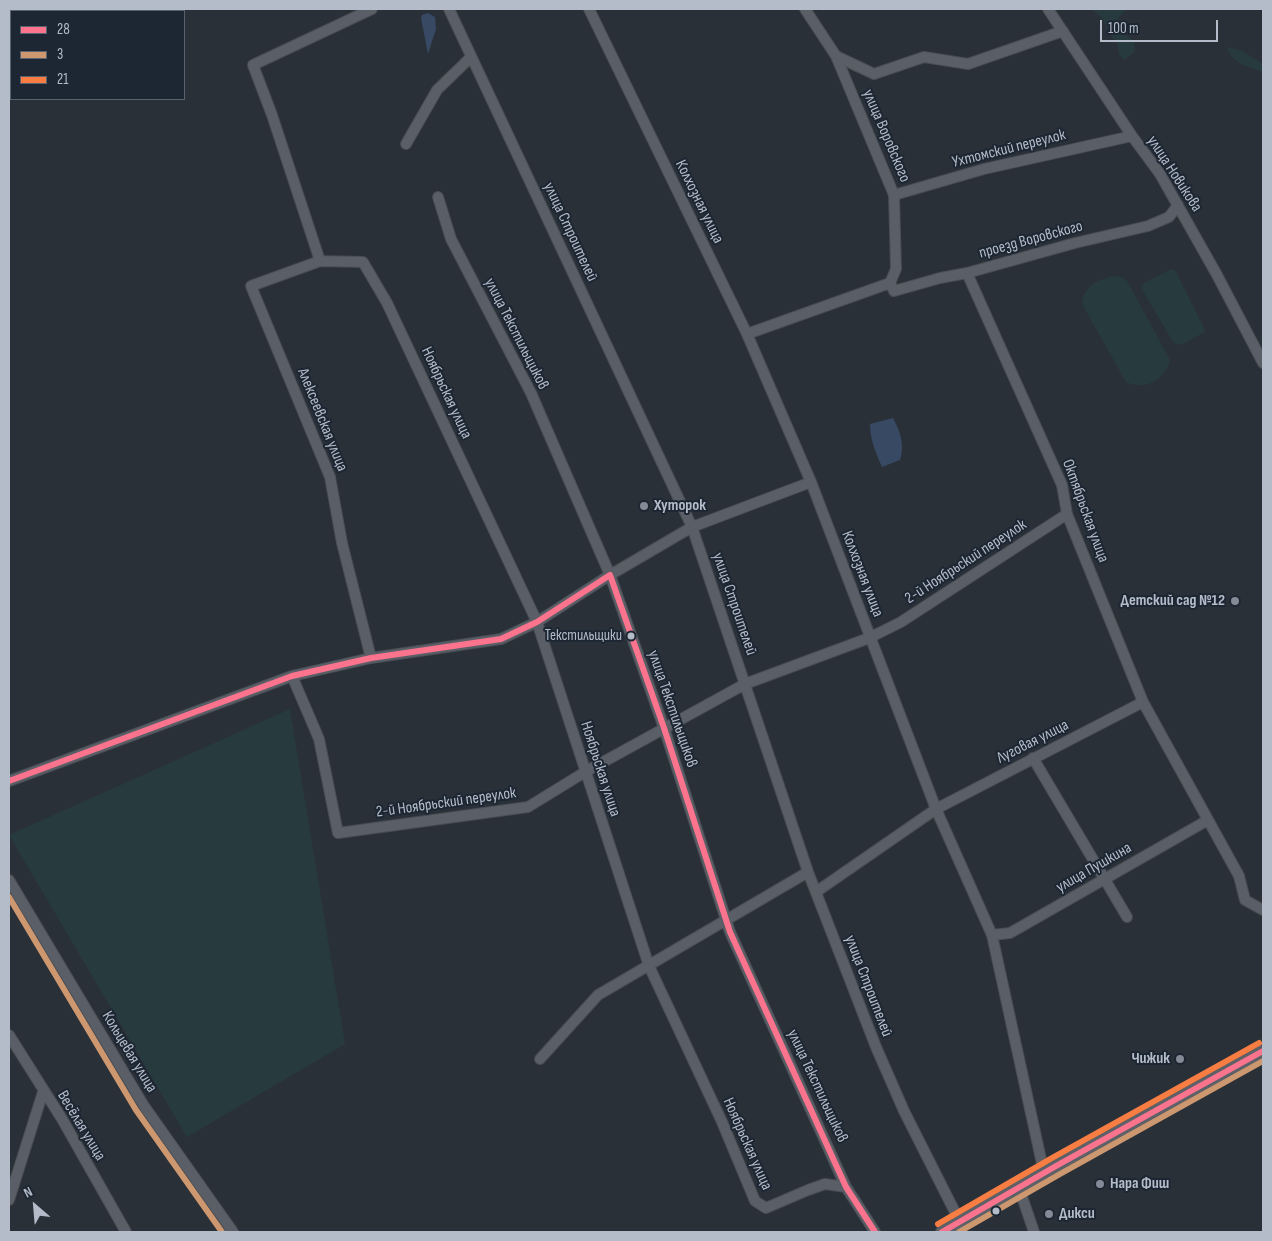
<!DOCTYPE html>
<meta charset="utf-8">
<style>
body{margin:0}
#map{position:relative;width:1272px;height:1241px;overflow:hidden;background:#2a3038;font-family:"Sofia Sans Condensed",sans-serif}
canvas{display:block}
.frame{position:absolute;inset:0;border:10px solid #b4bcc9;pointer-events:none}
.legend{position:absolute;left:10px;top:10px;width:175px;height:90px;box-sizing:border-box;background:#1d2633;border:1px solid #59626f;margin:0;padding:6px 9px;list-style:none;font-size:15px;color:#b4bcc9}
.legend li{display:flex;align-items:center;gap:10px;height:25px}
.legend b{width:25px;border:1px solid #59626f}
.north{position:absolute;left:10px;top:1181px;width:50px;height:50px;-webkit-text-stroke:4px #1d2633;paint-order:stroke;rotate:333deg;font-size:14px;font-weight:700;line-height:20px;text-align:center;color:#b4bcc9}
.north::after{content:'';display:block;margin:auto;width:18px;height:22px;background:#b4bcc9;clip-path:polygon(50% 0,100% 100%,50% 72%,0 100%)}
.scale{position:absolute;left:1100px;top:20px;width:118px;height:22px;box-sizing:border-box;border:2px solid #b4bcc9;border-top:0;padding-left:6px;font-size:15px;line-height:18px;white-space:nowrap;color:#b4bcc9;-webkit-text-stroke:4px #1d2633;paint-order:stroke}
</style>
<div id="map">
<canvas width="1272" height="1241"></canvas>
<div class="frame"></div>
<ul class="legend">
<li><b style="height:6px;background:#fc738d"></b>28</li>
<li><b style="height:6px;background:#cd976f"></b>3</li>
<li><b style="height:6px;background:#f77d43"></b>21</li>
</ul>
<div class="north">N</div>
<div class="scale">100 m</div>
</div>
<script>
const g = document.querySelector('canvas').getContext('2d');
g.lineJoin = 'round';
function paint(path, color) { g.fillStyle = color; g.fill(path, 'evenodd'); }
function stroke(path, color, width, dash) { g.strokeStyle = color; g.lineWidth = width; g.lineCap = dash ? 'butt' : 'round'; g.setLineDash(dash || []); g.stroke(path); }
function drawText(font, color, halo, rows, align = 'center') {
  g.font = font + ' "Sofia Sans Condensed",sans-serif'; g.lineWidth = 4; g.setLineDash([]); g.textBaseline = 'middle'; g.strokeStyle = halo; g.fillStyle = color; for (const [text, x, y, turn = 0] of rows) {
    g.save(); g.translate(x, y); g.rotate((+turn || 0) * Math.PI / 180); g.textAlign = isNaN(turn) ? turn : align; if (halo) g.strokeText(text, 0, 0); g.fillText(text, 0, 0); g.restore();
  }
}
paint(new Path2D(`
 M 1091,9 L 1126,9 L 1118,19 L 1120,31 L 1134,41 L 1135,52 L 1124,60 L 1119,54 L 1118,45 L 1112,37 L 1102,18 Z
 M 1227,47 L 1242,51 L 1263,64 L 1263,72 C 1249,67 1230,63 1227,47 Z
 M 1169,270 L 1174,270 L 1177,274 L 1205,330 L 1203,333 L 1181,345 L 1173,342 L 1143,291 L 1142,286 L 1144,283 Z
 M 1115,276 L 1121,277 L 1127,281 L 1170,360 C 1166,380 1144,391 1126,382 L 1082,304 C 1084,286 1098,279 1115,276 Z
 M 290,709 L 345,1044 L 187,1137 L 9,835 Z`), '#273a3e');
paint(new Path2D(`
 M 428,13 L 435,17 L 436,29 L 428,54 L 421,18 L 422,15 Z
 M 893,418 C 900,431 905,445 900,460 L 882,467 C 876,453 870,440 870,424 Z`), '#384963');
const minor = new Path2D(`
 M 449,9 L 692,527 L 808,872 L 876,1047 L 904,1111 L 960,1222
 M 589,9 L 747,334 L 811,482 L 936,809 L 992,935 L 1044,1173
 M 1048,9 L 1132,136 L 1160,174 L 1217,275 L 1263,363
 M 836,56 L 874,74 L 924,57 L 968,64 L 1063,31
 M 406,144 L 437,90 L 471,57
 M 894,195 L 984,169 L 1132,136
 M 438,197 L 451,239 L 531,393 L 610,575 L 664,728 L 730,932 L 846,1187 L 875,1232
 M 320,261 L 272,115 L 253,65 L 372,9
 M 967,273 L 1062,485 L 1067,514 L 1143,702 L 1239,876 L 1245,900 L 1263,910
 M 890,283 L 894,291 L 940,278 L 967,273 L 1075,243 L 1148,226 L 1169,217 L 1178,205
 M 747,334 L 890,283 L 896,269 L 894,195 L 836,56 L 805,9
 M 371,658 L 342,543 L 330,477 L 251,286 L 320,261 L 363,262 L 387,303 L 537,622 L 649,966 L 722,1122 L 755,1201 L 766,1208 L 808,1190 L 825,1184 L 846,1187
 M 292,676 L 319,739 L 338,833 L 528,807 L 585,772 L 745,684 L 869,638 L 901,622 L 1067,514
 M 1033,758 L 1127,917
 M 9,781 L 292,676 L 371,658 L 501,639 L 537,622 L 610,575 L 692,527 L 811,482
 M 9,880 L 144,1106 L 233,1232
 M 816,892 L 936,809 L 1143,702
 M 992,935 L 1010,933 L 1208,820
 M 9,1035 L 62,1119 L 126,1232
 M 540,1059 L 598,995 L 808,872
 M 1019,1188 L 1034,1232
 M 9,1200 L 43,1092`);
const major = new Path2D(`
 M 942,1232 L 1056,1166 L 1263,1051`);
stroke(minor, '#484c53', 12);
stroke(major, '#484c55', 14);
stroke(minor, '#5a5e66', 10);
stroke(major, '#5c6168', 12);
stroke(new Path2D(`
 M 610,575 L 664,728 L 730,932 L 846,1187 L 875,1232
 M 9,781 L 292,676 L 371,658 L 501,639 L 537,622 L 610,575
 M 942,1232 L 1056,1166 L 1263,1051`), '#fc738d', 6);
stroke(new Path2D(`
 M 9,897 L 136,1110 L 222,1232
 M 959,1232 L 1060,1174 L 1263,1061`), '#cd976f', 6);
stroke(new Path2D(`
 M 938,1224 L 1052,1158 L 1259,1043`), '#f77d43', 6);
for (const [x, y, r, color] of [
 [644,506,5,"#848b96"],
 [1235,601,5,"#848b96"],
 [631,636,4.5,"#b4bcc9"],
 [1180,1059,5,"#848b96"],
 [1100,1184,5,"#848b96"],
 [996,1211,4.5,"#b4bcc9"],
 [1049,1214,5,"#848b96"]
]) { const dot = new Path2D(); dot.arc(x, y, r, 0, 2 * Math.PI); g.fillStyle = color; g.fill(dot); stroke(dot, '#1d2633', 2); }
drawText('15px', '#b4bcc9', '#1d2633', [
 ["Текстильщики",622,636]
], 'right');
drawText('16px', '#b4bcc9', '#1d2633', [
 ["улица Воровского",886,136,67],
 ["Ухтомский переулок",1009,149,-14],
 ["улица Новикова",1174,174,57],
 ["Колхозная улица",699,202,64],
 ["улица Строителей",570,232,65],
 ["проезд Воровского",1031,240,-15],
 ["улица Текстильщиков",516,334,63],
 ["Ноябрьская улица",446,393,65],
 ["Алексеевская улица",322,420,68],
 ["Октябрьская улица",1085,511,70],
 ["2-й Ноябрьский переулок",966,562,-33],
 ["Колхозная улица",862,574,69],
 ["улица Строителей",734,604,71],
 ["улица Текстильщиков",672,709,71],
 ["Луговая улица",1033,742,-27],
 ["Ноябрьская улица",600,769,72],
 ["2-й Ноябрьский переулок",446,803,-8],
 ["улица Пушкина",1094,868,-30],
 ["улица Строителей",868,986,69],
 ["Кольцевая улица",129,1052,59],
 ["улица Текстильщиков",817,1086,65],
 ["Весёлая улица",81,1126,59],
 ["Ноябрьская улица",747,1144,66]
]);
drawText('bold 16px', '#b4bcc9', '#1d2633', [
 ["Хуторок",654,506],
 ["Детский сад №12",1225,601,"right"],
 ["Чижик",1170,1059,"right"],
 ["Нара Фиш",1110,1184],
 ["Дикси",1059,1214]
], 'left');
</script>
